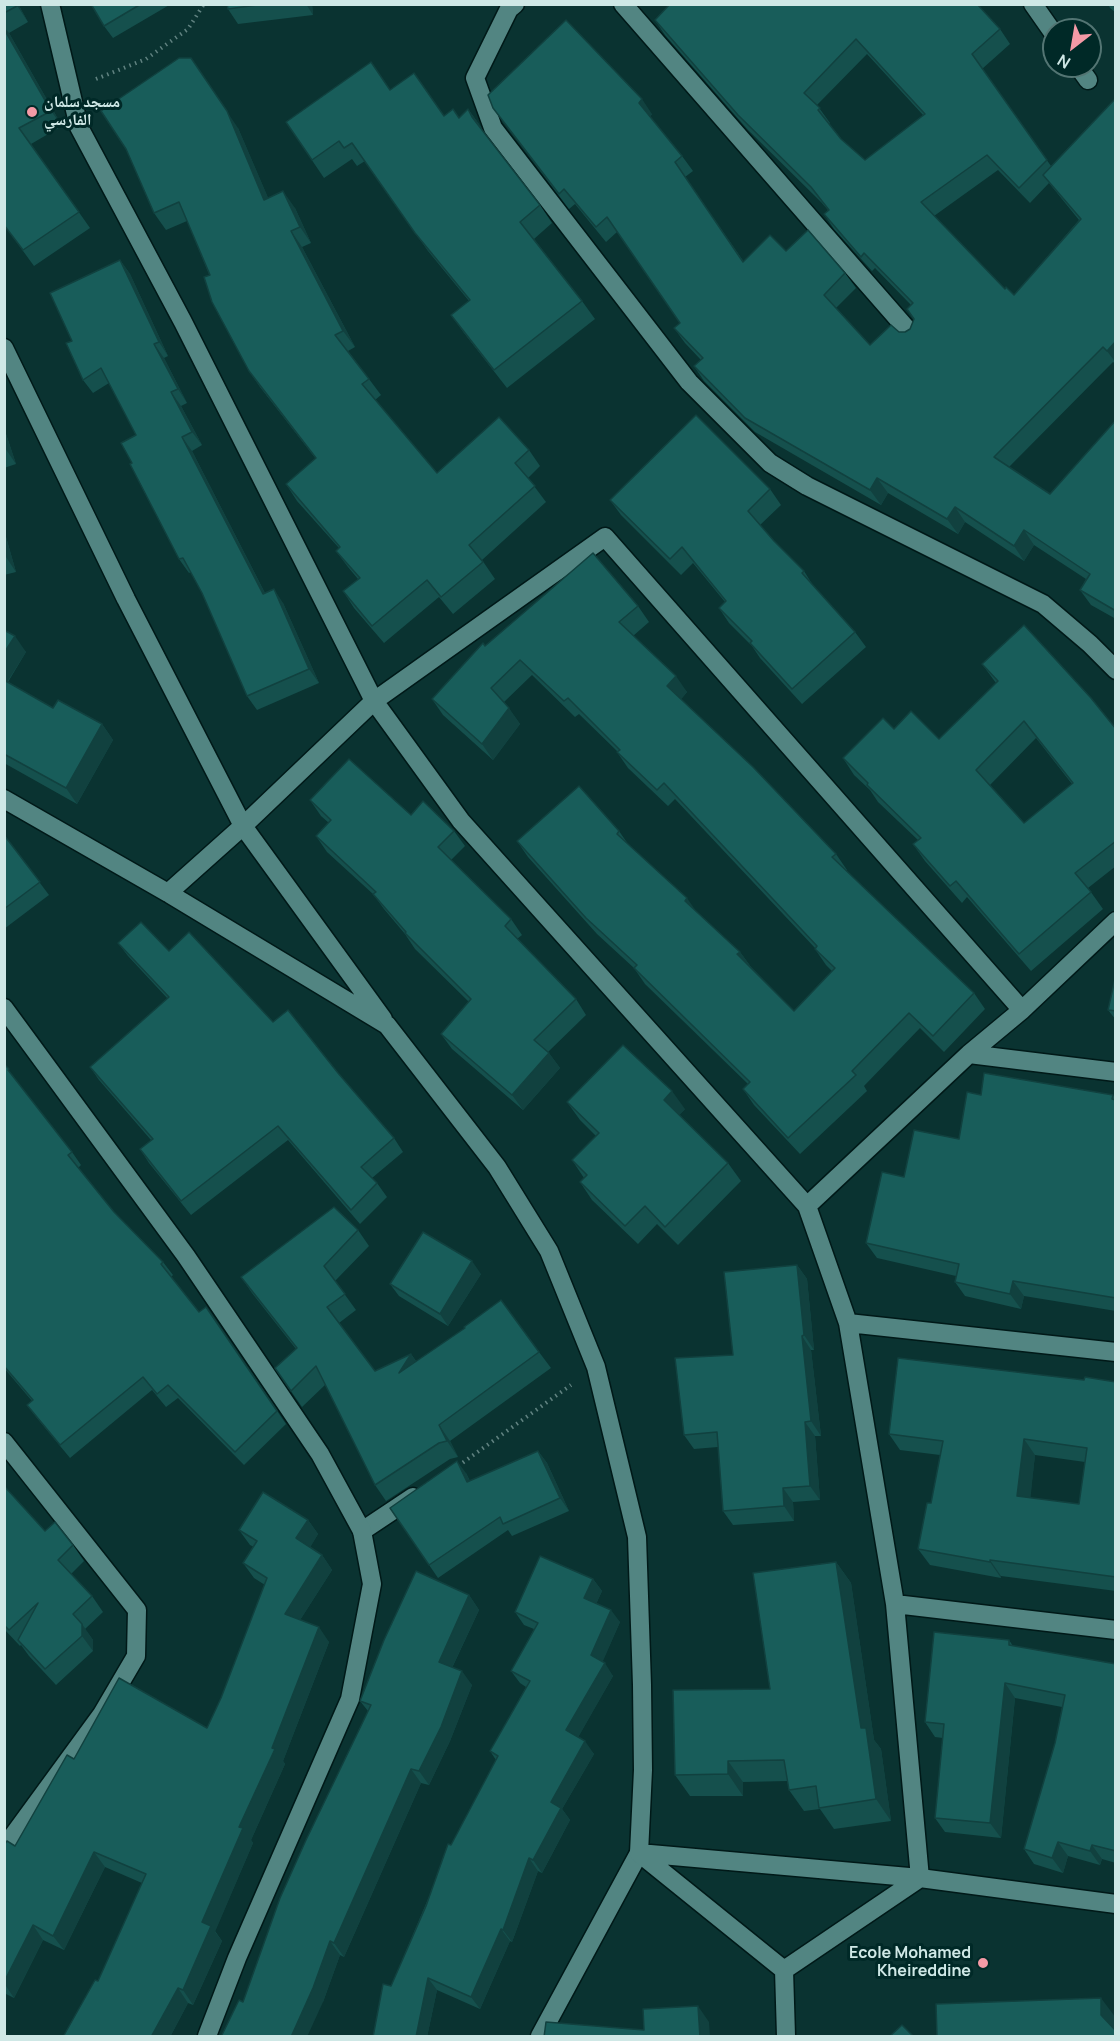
<!DOCTYPE html>
<meta charset="utf-8">
<style>
body{margin:0}
#map{position:relative;width:1120px;height:2041px;overflow:hidden;background:#0a3331;font-family:Manrope,sans-serif}
canvas{display:block}
.frame{position:absolute;inset:0;border:6px solid #cfe8e6;pointer-events:none}
.north{position:absolute;left:1042px;top:18px;width:60px;height:60px;box-sizing:border-box;background:#002927;border:2px solid #537573;border-radius:50%;rotate:211deg;font-size:16px;font-weight:700;line-height:24px;text-align:center;color:#cfe8e6}
.north::after{content:'';display:block;margin:auto;width:21px;height:27px;background:#f49aa6;clip-path:polygon(50% 0,100% 100%,50% 72%,0 100%)}
</style>
<div id="map">
<canvas width="1120" height="2041"></canvas>
<div class="frame"></div>
<div class="north">N</div>
</div>
<script>
const g = document.querySelector('canvas').getContext('2d');
g.lineJoin = 'round';
function stroke(path, color, width, dash) { g.strokeStyle = color; g.lineWidth = width; g.lineCap = dash ? 'butt' : 'round'; g.setLineDash(dash || []); g.stroke(path); }
function paint(path, color) { g.fillStyle = color; g.fill(path, 'evenodd'); }
function drawText(font, color, halo, rows, align = 'center') {
  g.font = font + ' Manrope,"Noto Naskh Arabic",sans-serif'; g.lineWidth = 6; g.setLineDash([]); g.textBaseline = 'middle'; g.strokeStyle = halo; g.fillStyle = color; for (const [text, x, y, turn = 0] of rows) {
    g.save(); g.translate(x, y); g.rotate((+turn || 0) * Math.PI / 180); g.textAlign = isNaN(turn) ? turn : align; if (halo) g.strokeText(text, 0, 0); g.fillText(text, 0, 0); g.restore();
  }
}
const lane = new Path2D(`
 M 362,1531 L 413,1497
 M 540,2036 L 639,1853`);
const street = new Path2D(`
 M 50,4 L 79,127 L 183,322 L 374,701 L 461,821 L 807,1206 L 848,1323 L 895,1604 L 920,1878 L 1116,1904
 M 515,4 L 509,9 L 475,78 L 493,128 L 689,382 L 770,463 L 807,486 L 1043,604 L 1090,644 L 1116,670
 M 623,4 L 913,336
 M 1033,4 L 1054,34
 M 1078,66 L 1088,80
 M 4,348 L 126,599 L 243,826 L 383,1019
 M 4,799 L 168,893 L 387,1025 L 497,1167 L 549,1251 L 596,1367 L 637,1537 L 642,1685 L 643,1770 L 639,1853
 M 168,893 L 243,826 L 374,701 L 605,537 L 1022,1010
 M 4,1008 L 186,1256 L 320,1454 L 362,1531 L 372,1584 L 350,1699 L 237,1958 L 207,2036
 M 969,1054 L 1116,1072
 M 807,1206 L 969,1054 L 1022,1010 L 1116,921
 M 848,1323 L 1116,1352
 M 4,1442 L 137,1610 L 136,1656 L 102,1714 L 4,1848
 M 895,1604 L 1116,1630
 M 639,1853 L 920,1878
 M 639,1853 L 784,1970 L 786,2036
 M 784,1970 L 920,1878`);
stroke(lane, '#001918', 21);
stroke(street, '#001918', 21);
stroke(new Path2D(`
 M 96,79 L 146,59 L 188,29 L 204,4
 M 458,1466 L 571,1385`), '#608280', 4, [1.5, 4.5]);
stroke(lane, '#528582', 18);
stroke(street, '#528582', 18);
paint(new Path2D(`
 M 4,4 L 18,4 L 28,22 L 9,33 L 62,126 L 31,144 L 90,228 L 34,266 L 4,225 Z
 M 91,4 L 171,4 L 113,38 L 104,26 Z
 M 227,4 L 312,4 L 313,15 L 238,24 L 228,9 Z
 M 1108,4 L 1116,4 L 1116,13 L 1110,8 Z
 M 655,20 L 1000,29 L 1010,44 L 982,69 L 1051,166 L 1116,98 L 1116,364 L 1113,362 L 1009,467 L 1050,494 L 1116,420 L 1116,619 L 1091,605 L 1080,590 L 1086,579 L 1034,545 L 1024,561 L 965,522 L 958,534 L 888,493 L 881,505 L 755,432 L 704,381 L 694,366 L 701,360 L 685,343 L 674,328 L 680,323 L 617,232 L 606,242 L 575,204 L 569,209 L 493,108 L 652,114 L 650,117 L 682,156 L 693,171 L 685,177 L 744,262 L 786,251 L 845,273 L 856,288 L 836,308 L 870,345 L 899,332 L 905,332 L 910,329 L 914,319 L 911,305 L 875,268 L 872,271 L 834,229 L 824,214 L 828,210 L 821,202 L 748,130 L 665,35 ZM 867,54 L 923,115 L 865,160 L 841,139 L 829,124 L 830,123 L 817,105 ZM 998,170 L 1030,203 L 1049,183 L 1079,220 L 1014,295 L 1005,289 L 934,216 Z
 M 390,90 L 444,116 L 459,118 L 468,109 L 481,127 L 482,131 L 540,205 L 552,223 L 534,239 L 582,301 L 595,319 L 507,388 L 464,333 L 451,315 L 469,301 L 428,251 L 365,161 L 357,166 L 352,159 L 324,178 L 286,122 Z
 M 238,128 L 268,198 L 295,208 L 311,243 L 302,247 L 355,347 L 348,351 L 381,395 L 375,400 L 437,473 L 529,450 L 540,466 L 528,478 L 546,502 L 482,560 L 495,579 L 453,614 L 439,597 L 384,643 L 354,608 L 343,591 L 358,579 L 348,567 L 336,551 L 339,548 L 297,501 L 286,484 L 316,459 L 260,387 L 249,371 L 187,221 L 166,230 L 154,213 Z
 M 120,260 L 130,274 L 168,356 L 164,358 L 187,403 L 181,406 L 202,445 L 192,451 L 265,593 L 283,603 L 319,683 L 257,710 L 247,696 L 202,593 L 191,572 L 189,573 L 179,559 L 132,463 L 136,435 L 109,383 L 93,393 L 83,380 L 72,341 Z
 M 4,428 L 16,464 L 4,468 Z
 M 770,489 L 781,505 L 760,525 L 774,541 L 804,571 L 814,587 L 855,632 L 866,647 L 802,704 L 760,658 L 752,646 L 729,623 L 719,608 L 725,602 L 693,563 L 681,575 L 621,515 L 610,500 Z
 M 4,530 L 16,572 L 4,575 Z
 M 638,606 L 649,622 L 633,636 L 687,692 L 681,699 L 836,854 L 847,870 L 846,871 L 974,993 L 985,1009 L 944,1052 L 920,1028 L 864,1086 L 867,1091 L 800,1154 L 754,1105 L 743,1089 L 748,1084 L 645,984 L 634,968 L 597,934 L 528,857 L 517,841 L 619,831 L 628,844 L 696,911 L 740,952 L 751,967 L 794,1011 L 832,971 L 826,965 L 815,949 L 815,948 L 675,799 L 668,806 L 628,768 L 617,752 L 618,752 L 579,714 L 575,717 L 532,675 L 504,702 L 520,724 L 493,760 L 443,715 L 432,699 L 485,646 Z
 M 4,630 L 26,652 L 8,682 L 53,708 L 102,724 L 113,740 L 77,804 L 4,763 Z
 M 982,664 L 1116,729 L 1116,866 L 1088,888 L 1103,909 L 1031,971 L 967,897 L 962,903 L 925,861 L 913,844 L 918,840 L 878,802 L 870,790 L 854,775 L 843,758 L 894,729 L 939,739 L 996,683 ZM 1036,738 L 1072,784 L 1024,823 L 990,785 Z
 M 310,800 L 411,815 L 454,831 L 465,846 L 451,860 L 511,919 L 522,935 L 517,939 L 576,999 L 586,1015 L 548,1052 L 560,1068 L 523,1110 L 452,1049 L 441,1034 L 469,1002 L 415,949 L 405,934 L 384,909 L 373,894 L 327,852 L 316,836 L 329,823 L 321,816 Z
 M 4,835 L 49,895 L 4,929 Z
 M 118,943 L 169,951 L 273,1022 L 338,1073 L 394,1138 L 403,1152 L 372,1178 L 377,1183 L 387,1197 L 360,1224 L 288,1140 L 191,1215 L 149,1163 L 140,1149 L 151,1140 L 99,1080 L 90,1067 L 168,999 L 128,956 Z
 M 1116,975 L 1116,1020 L 1108,1010 Z
 M 4,1064 L 18,1083 L 72,1152 L 81,1165 L 78,1168 L 114,1212 L 163,1262 L 173,1275 L 171,1277 L 199,1312 L 206,1307 L 286,1424 L 244,1465 L 178,1398 L 166,1407 L 152,1390 L 70,1458 L 37,1418 L 27,1405 L 32,1401 L 4,1368 Z
 M 981,1095 L 1113,1095 L 1116,1099 L 1116,1311 L 1024,1296 L 1021,1309 L 965,1296 L 955,1282 L 956,1276 L 877,1258 L 866,1243 L 904,1177 L 959,1139 Z
 M 567,1102 L 685,1109 L 679,1115 L 728,1163 L 741,1181 L 678,1245 L 657,1224 L 638,1244 L 592,1200 L 580,1182 L 584,1178 L 572,1160 L 596,1136 L 580,1120 Z
 M 358,1230 L 369,1246 L 335,1281 L 356,1310 L 339,1323 L 375,1371 L 411,1354 L 416,1361 L 539,1352 L 551,1368 L 450,1441 L 458,1457 L 450,1459 L 386,1501 L 375,1485 L 325,1385 L 302,1407 L 275,1368 L 296,1349 L 252,1293 L 241,1277 Z
 M 797,1265 L 807,1279 L 814,1350 L 811,1350 L 821,1436 L 815,1436 L 820,1500 L 793,1502 L 794,1521 L 733,1525 L 723,1511 L 718,1447 L 694,1449 L 684,1435 L 733,1355 Z
 M 481,1274 L 448,1326 L 399,1296 L 390,1284 Z
 M 1084,1380 L 1116,1382 L 1116,1591 L 1001,1576 L 1001,1578 L 930,1565 L 918,1549 L 931,1503 L 940,1455 L 900,1450 L 889,1434 ZM 1035,1455 L 1085,1462 L 1079,1504 L 1030,1498 Z
 M 538,1451 L 547,1463 L 569,1511 L 512,1536 L 508,1530 L 438,1578 L 390,1508 L 466,1473 L 470,1481 Z
 M 4,1488 L 45,1531 L 73,1545 L 84,1561 L 71,1574 L 92,1596 L 103,1612 L 85,1629 L 93,1640 L 93,1651 L 56,1685 L 29,1656 L 21,1645 L 20,1646 L 4,1629 Z
 M 308,1520 L 318,1534 L 310,1547 L 322,1555 L 332,1570 L 300,1620 L 329,1642 L 283,1761 L 285,1764 L 251,1840 L 253,1843 L 215,1931 L 222,1941 L 193,2005 L 188,2003 L 170,2037 L 63,2037 L 98,1981 L 142,1883 L 105,1867 L 64,1950 L 43,1940 L 14,1998 L 4,1993 L 4,1845 L 15,1846 L 74,1759 L 207,1728 L 221,1698 L 265,1585 L 254,1578 L 243,1563 L 254,1547 L 250,1545 L 239,1530 Z
 M 836,1562 L 851,1583 L 874,1740 L 881,1749 L 891,1821 L 834,1829 L 820,1809 L 804,1811 L 789,1790 L 788,1781 L 743,1782 L 743,1796 L 690,1796 L 675,1775 L 770,1689 Z
 M 593,1579 L 602,1591 L 596,1604 L 620,1622 L 602,1662 L 613,1676 L 578,1737 L 594,1754 L 562,1809 L 570,1820 L 542,1873 L 538,1871 L 512,1942 L 510,1941 L 480,2009 L 437,1990 L 427,2037 L 373,2037 L 391,1986 L 451,1845 L 496,1760 L 490,1751 L 526,1687 L 520,1683 L 511,1671 L 534,1629 L 524,1625 L 515,1612 Z
 M 469,1595 L 479,1610 L 452,1668 L 472,1685 L 450,1741 L 429,1785 L 421,1783 L 344,1957 L 340,1955 L 323,2002 L 243,2002 L 368,1711 L 360,1701 Z
 M 1009,1640 L 1013,1646 L 1116,1664 L 1116,1863 L 1102,1859 L 1100,1865 L 1068,1856 L 1063,1873 L 1034,1864 L 1024,1849 L 1055,1743 L 1062,1707 L 1015,1698 L 1001,1838 L 945,1832 L 935,1818 L 943,1738 L 935,1737 L 925,1722 Z`), '#15504d');
paint(new Path2D(`
 M 16,4 L 18,4 L 28,22 Z
 M 306,4 L 312,4 L 313,15 Z
 M 4,27 L 9,33 L 62,126 L 51,111 L 4,29 Z
 M 191,58 L 238,128 L 276,216 L 264,200 Z
 M 642,99 L 652,114 L 649,118 L 639,103 Z
 M 468,109 L 481,127 L 484,135 L 472,117 Z
 M 283,191 L 295,208 L 311,243 L 300,227 Z
 M 291,231 L 302,247 L 355,347 L 343,331 Z
 M 120,260 L 130,274 L 168,356 L 159,342 Z
 M 1116,341 L 1116,363 L 1107,351 Z
 M 154,344 L 164,358 L 187,403 L 178,389 Z
 M 171,392 L 181,406 L 202,445 L 192,432 Z
 M 4,428 L 16,464 L 5,448 Z
 M 182,437 L 192,451 L 272,607 L 263,594 Z
 M 877,478 L 888,493 L 881,505 L 870,490 Z
 M 955,507 L 965,522 L 958,534 L 947,519 Z
 M 4,530 L 16,572 L 4,554 Z
 M 1024,530 L 1034,545 L 1024,561 L 1014,546 Z
 M 274,589 L 283,603 L 319,683 L 309,669 Z
 M 15,636 L 26,652 L 4,687 L 4,653 Z
 M 676,676 L 687,692 L 679,702 L 667,686 Z
 M 509,708 L 520,724 L 493,760 L 482,744 Z
 M 102,724 L 113,740 L 77,804 L 66,788 Z
 M 687,898 L 698,914 L 685,901 Z
 M 740,952 L 751,967 L 737,954 Z
 M 549,1053 L 560,1068 L 523,1110 L 512,1095 Z
 M 672,1091 L 685,1109 L 677,1118 L 664,1100 Z
 M 472,1261 L 481,1274 L 448,1326 L 440,1314 Z
 M 797,1265 L 807,1279 L 814,1350 L 804,1335 Z
 M 1013,1281 L 1024,1296 L 1021,1309 L 1010,1294 Z
 M 802,1336 L 811,1350 L 821,1436 L 811,1421 Z
 M 411,1354 L 422,1370 L 399,1373 Z
 M 805,1422 L 815,1436 L 820,1500 L 810,1486 Z
 M 439,1425 L 450,1441 L 458,1457 L 447,1441 Z
 M 1024,1439 L 1035,1455 L 1029,1512 L 1017,1496 Z
 M 538,1451 L 547,1463 L 569,1511 L 560,1498 Z
 M 457,1461 L 466,1473 L 476,1495 L 467,1482 Z
 M 783,1488 L 793,1502 L 794,1521 L 784,1506 Z
 M 308,1520 L 318,1534 L 307,1553 L 296,1538 Z
 M 322,1555 L 332,1570 L 295,1628 L 285,1614 Z
 M 990,1560 L 1001,1576 L 1001,1578 L 990,1562 Z
 M 836,1562 L 851,1583 L 874,1740 L 881,1749 L 891,1821 L 876,1799 L 861,1728 Z
 M 593,1579 L 602,1591 L 593,1611 L 584,1598 Z
 M 469,1595 L 479,1610 L 448,1676 L 439,1662 Z
 M 611,1610 L 620,1622 L 600,1668 L 591,1655 Z
 M 82,1624 L 93,1640 L 93,1651 L 82,1636 Z
 M 319,1627 L 329,1642 L 283,1761 L 285,1764 L 251,1840 L 253,1843 L 215,1932 L 222,1941 L 193,2005 L 183,1990 L 202,1922 L 239,1827 L 272,1748 Z
 M 605,1663 L 613,1676 L 575,1743 L 566,1730 Z
 M 462,1671 L 472,1685 L 450,1741 L 429,1785 L 419,1771 Z
 M 1005,1683 L 1015,1698 L 1001,1838 L 990,1823 Z
 M 585,1741 L 594,1754 L 562,1809 L 570,1820 L 542,1873 L 533,1860 L 551,1802 Z
 M 728,1761 L 743,1782 L 743,1796 L 728,1774 Z
 M 411,1769 L 421,1783 L 344,1957 L 334,1943 Z
 M 1058,1842 L 1068,1856 L 1063,1873 L 1052,1858 Z
 M 1092,1845 L 1102,1859 L 1100,1865 L 1090,1851 Z
 M 94,1852 L 105,1867 L 64,1950 L 53,1936 Z
 M 529,1858 L 538,1871 L 512,1942 L 503,1930 Z
 M 33,1925 L 43,1940 L 14,1998 L 4,1983 L 4,1982 Z
 M 501,1929 L 510,1941 L 480,2009 L 471,1997 Z
 M 330,1941 L 340,1955 L 323,2002 L 307,2037 L 291,2037 Z
 M 428,1978 L 437,1990 L 427,2037 L 416,2037 Z
 M 178,1988 L 188,2003 L 170,2037 L 151,2037 Z
 M 1101,1998 L 1116,2018 L 1116,2035 L 1101,2015 Z
 M 698,2006 L 709,2022 L 710,2037 L 700,2037 Z`), '#11413f');
const building = new Path2D(`
 M 4,4 L 16,4 L 17,6 L 4,13 Z
 M 91,4 L 141,4 L 104,26 Z
 M 227,4 L 264,4 L 228,9 Z
 M 670,4 L 977,4 L 1000,29 L 972,54 L 1047,160 L 1019,188 L 987,155 L 921,202 L 1005,289 L 1006,287 L 1014,295 L 1081,219 L 1043,175 L 1116,98 L 1116,341 L 1107,351 L 1103,347 L 994,457 L 1050,494 L 1116,420 L 1116,611 L 1080,590 L 1090,574 L 1024,530 L 1014,546 L 955,507 L 947,519 L 877,478 L 870,490 L 745,418 L 694,366 L 703,358 L 674,328 L 680,323 L 607,217 L 596,227 L 564,189 L 559,194 L 493,108 L 488,95 L 566,20 L 642,99 L 639,103 L 682,156 L 675,162 L 743,262 L 770,235 L 786,251 L 808,230 L 845,273 L 824,295 L 870,345 L 891,325 L 899,332 L 905,332 L 910,329 L 914,319 L 907,309 L 913,303 L 864,253 L 861,257 L 824,214 L 829,210 L 811,187 L 738,115 L 655,20 ZM 856,39 L 925,114 L 865,160 L 841,139 L 818,110 L 820,108 L 804,93 Z
 M 4,29 L 51,111 L 19,128 L 79,212 L 23,250 L 4,225 Z
 M 179,58 L 191,58 L 227,111 L 264,200 L 283,191 L 300,227 L 291,231 L 343,331 L 335,335 L 369,379 L 362,384 L 437,473 L 499,417 L 529,450 L 515,463 L 535,486 L 469,545 L 483,562 L 441,597 L 427,580 L 372,626 L 343,591 L 360,578 L 336,551 L 340,547 L 286,484 L 316,458 L 249,371 L 212,302 L 204,277 L 210,275 L 179,202 L 154,213 L 126,149 L 101,111 Z
 M 371,62 L 390,90 L 414,73 L 444,116 L 453,109 L 459,118 L 468,109 L 472,117 L 540,205 L 520,222 L 582,301 L 494,370 L 451,315 L 470,300 L 415,233 L 352,143 L 344,148 L 339,141 L 312,160 L 286,122 Z
 M 120,260 L 159,342 L 154,344 L 178,389 L 171,392 L 192,432 L 182,437 L 263,594 L 274,589 L 309,669 L 247,696 L 202,593 L 183,558 L 179,559 L 130,464 L 132,463 L 121,443 L 136,435 L 101,368 L 83,380 L 66,343 L 72,341 L 50,293 Z
 M 696,415 L 770,489 L 748,511 L 774,541 L 804,571 L 802,573 L 855,632 L 792,689 L 750,643 L 752,641 L 719,608 L 726,601 L 682,547 L 670,559 L 610,500 Z
 M 593,553 L 638,606 L 619,622 L 676,676 L 667,686 L 753,767 L 836,854 L 832,857 L 974,993 L 933,1036 L 909,1013 L 852,1071 L 856,1075 L 788,1138 L 743,1089 L 750,1082 L 634,968 L 637,965 L 586,918 L 517,841 L 579,786 L 619,831 L 617,834 L 687,898 L 685,901 L 740,952 L 737,954 L 794,1011 L 835,968 L 815,949 L 817,946 L 664,783 L 657,790 L 617,752 L 620,750 L 568,698 L 564,701 L 520,660 L 491,688 L 509,708 L 482,744 L 432,699 L 483,643 L 485,646 Z
 M 1024,625 L 1091,698 L 1116,729 L 1116,841 L 1075,873 L 1091,892 L 1019,954 L 956,881 L 950,886 L 913,844 L 921,838 L 867,785 L 868,783 L 843,758 L 883,718 L 894,729 L 911,711 L 939,739 L 998,681 L 982,664 ZM 1024,721 L 1073,783 L 1024,823 L 976,770 Z
 M 4,630 L 15,636 L 4,653 Z
 M 4,680 L 53,708 L 58,700 L 102,724 L 66,788 L 4,754 Z
 M 349,759 L 411,815 L 423,801 L 454,831 L 438,847 L 511,919 L 505,926 L 576,999 L 534,1040 L 549,1053 L 512,1095 L 441,1034 L 471,999 L 405,933 L 406,932 L 373,894 L 376,892 L 316,836 L 331,820 L 310,800 Z
 M 4,835 L 40,882 L 4,909 Z
 M 141,922 L 169,951 L 189,932 L 273,1022 L 288,1010 L 338,1073 L 394,1138 L 361,1167 L 377,1183 L 351,1210 L 278,1126 L 181,1201 L 140,1149 L 153,1139 L 90,1067 L 169,997 L 118,943 Z
 M 1116,975 L 1116,1011 L 1108,1010 Z
 M 623,1045 L 672,1091 L 664,1100 L 728,1163 L 665,1227 L 645,1206 L 625,1226 L 580,1182 L 587,1175 L 572,1160 L 599,1133 L 567,1102 Z
 M 4,1064 L 9,1069 L 8,1070 L 72,1152 L 68,1155 L 114,1212 L 163,1262 L 161,1264 L 199,1312 L 206,1307 L 277,1411 L 235,1452 L 168,1385 L 157,1394 L 143,1377 L 60,1445 L 27,1405 L 33,1400 L 4,1366 Z
 M 984,1073 L 1113,1095 L 1112,1099 L 1116,1100 L 1116,1298 L 1013,1281 L 1010,1294 L 955,1282 L 959,1264 L 866,1243 L 882,1172 L 904,1177 L 914,1130 L 959,1139 L 967,1092 L 981,1095 Z
 M 334,1207 L 358,1230 L 324,1266 L 345,1294 L 327,1307 L 375,1371 L 411,1354 L 399,1373 L 465,1328 L 464,1327 L 501,1300 L 539,1352 L 439,1425 L 447,1441 L 439,1443 L 375,1485 L 316,1366 L 291,1391 L 275,1368 L 297,1348 L 241,1277 Z
 M 423,1232 L 472,1261 L 440,1314 L 390,1284 Z
 M 797,1265 L 804,1335 L 802,1336 L 811,1421 L 805,1422 L 810,1486 L 783,1488 L 784,1506 L 723,1511 L 717,1432 L 684,1435 L 675,1358 L 733,1355 L 724,1272 Z
 M 898,1358 L 1084,1380 L 1085,1377 L 1116,1382 L 1116,1577 L 990,1560 L 990,1562 L 918,1549 L 927,1503 L 931,1503 L 943,1441 L 889,1434 ZM 1024,1439 L 1087,1448 L 1079,1504 L 1017,1496 Z
 M 538,1451 L 560,1498 L 503,1524 L 500,1517 L 429,1565 L 390,1508 L 457,1461 L 467,1482 Z
 M 5,1487 L 45,1531 L 55,1522 L 73,1545 L 58,1560 L 92,1596 L 73,1614 L 82,1624 L 82,1636 L 45,1669 L 18,1640 L 38,1603 L 9,1630 L 4,1625 L 4,1488 Z
 M 263,1492 L 308,1520 L 296,1538 L 322,1555 L 285,1614 L 319,1627 L 272,1748 L 275,1749 L 239,1827 L 243,1828 L 202,1922 L 211,1926 L 183,1990 L 178,1988 L 151,2037 L 63,2037 L 95,1980 L 98,1981 L 146,1874 L 94,1852 L 53,1936 L 33,1925 L 4,1982 L 4,1845 L 7,1841 L 15,1846 L 67,1755 L 74,1759 L 119,1678 L 207,1728 L 221,1698 L 267,1578 L 243,1563 L 257,1541 L 239,1530 Z
 M 540,1556 L 593,1579 L 584,1598 L 611,1610 L 591,1655 L 605,1663 L 566,1730 L 585,1741 L 551,1802 L 561,1808 L 533,1860 L 529,1858 L 503,1930 L 501,1929 L 471,1997 L 428,1978 L 416,2037 L 373,2037 L 383,1984 L 391,1986 L 426,1906 L 448,1844 L 451,1845 L 498,1756 L 490,1751 L 530,1681 L 511,1671 L 538,1623 L 515,1612 Z
 M 836,1562 L 861,1728 L 866,1728 L 876,1799 L 819,1808 L 816,1786 L 789,1790 L 784,1760 L 728,1761 L 728,1774 L 675,1775 L 673,1690 L 770,1689 L 753,1573 Z
 M 416,1571 L 469,1595 L 439,1662 L 462,1671 L 441,1727 L 419,1771 L 411,1769 L 334,1943 L 330,1941 L 313,1988 L 291,2037 L 221,2037 L 239,2000 L 243,2002 L 280,1898 L 306,1840 L 371,1705 L 360,1701 L 384,1640 Z
 M 934,1632 L 1009,1640 L 1009,1645 L 1116,1664 L 1116,1851 L 1092,1845 L 1090,1851 L 1058,1842 L 1052,1858 L 1024,1849 L 1055,1743 L 1065,1695 L 1005,1683 L 990,1823 L 935,1818 L 944,1724 L 925,1722 Z
 M 1101,1998 L 1101,2015 L 1116,2031 L 1116,2037 L 937,2037 L 936,2004 Z
 M 698,2006 L 700,2037 L 544,2037 L 546,2022 L 644,2030 L 643,2009 Z
 M 902,2025 L 914,2037 L 889,2037 Z`);
paint(building, '#185d5a');
stroke(building, '#11413f', 1.5);
for (const [x, y, r, color] of [
 [32,112,6,"#f49aa6"],
 [983,1963,6,"#f49aa6"]
]) { const dot = new Path2D(); dot.arc(x, y, r, 0, 2 * Math.PI); g.fillStyle = color; g.fill(dot); stroke(dot, '#002927', 2); }
drawText('bold 16px', '#cfe8e6', '#002927', [
 ["مسجد سلمان",44,103],
 ["الفارسي",44,121],
 ["Ecole Mohamed",971,1954,"right"],
 ["Kheireddine",971,1972,"right"]
], 'left');
</script>
